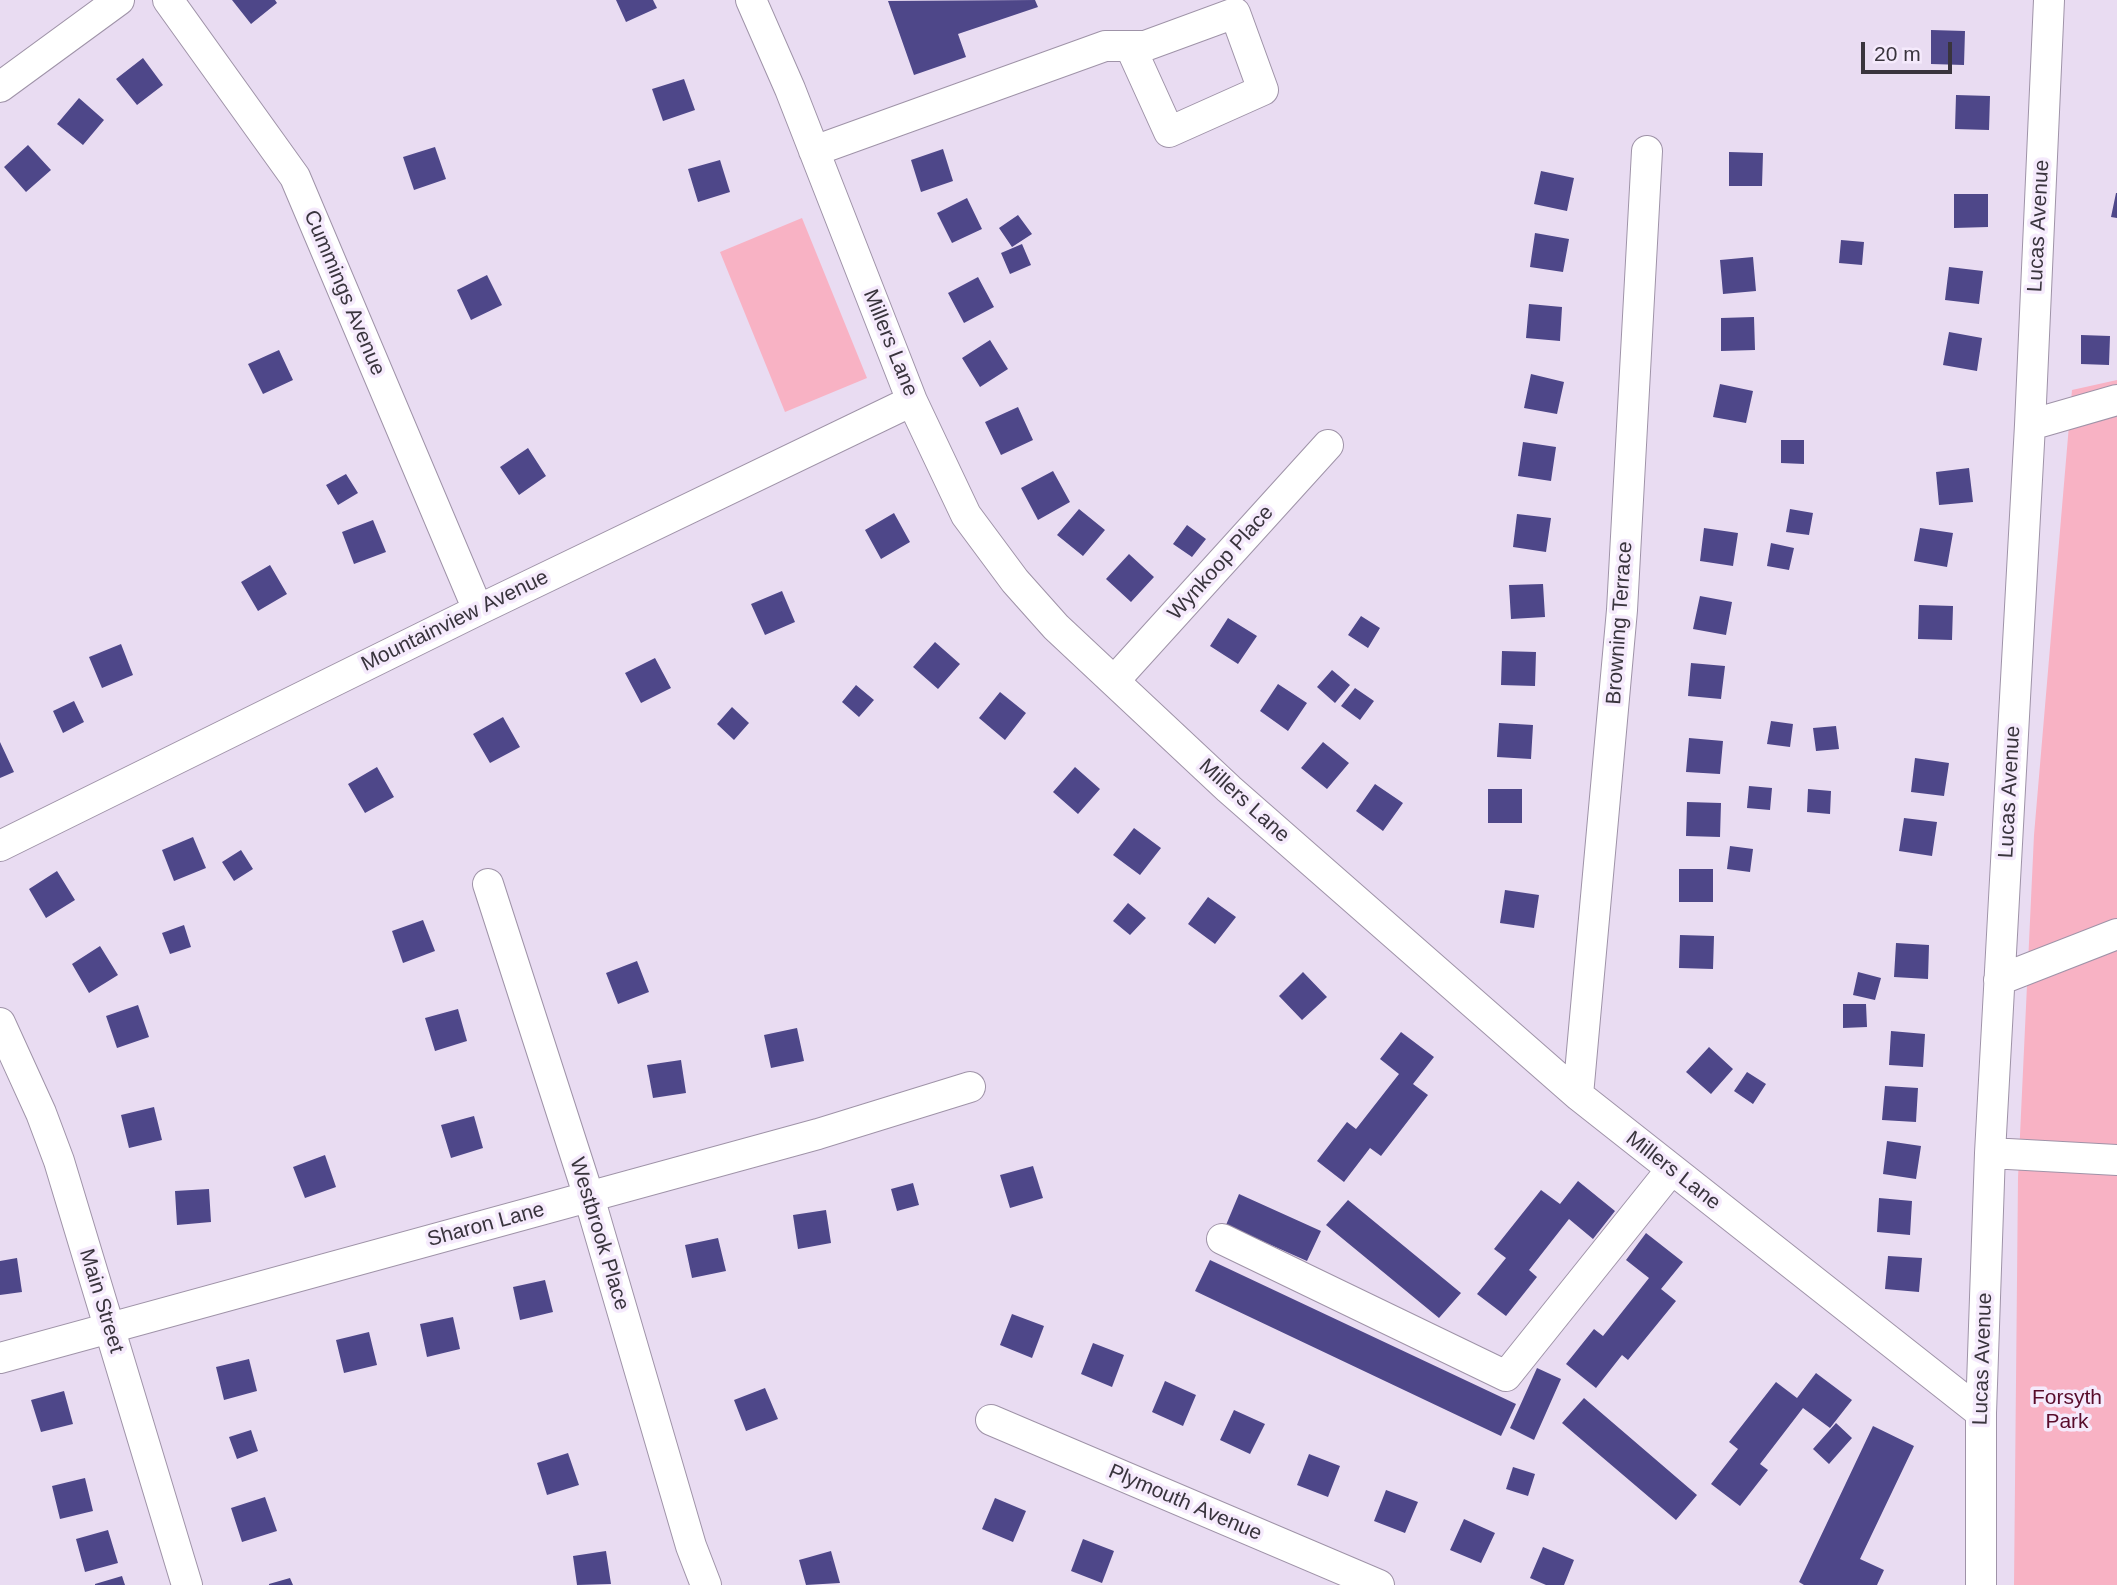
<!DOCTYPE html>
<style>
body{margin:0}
#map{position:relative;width:2117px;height:1585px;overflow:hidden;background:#e9dcf2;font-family:Helvetica,sans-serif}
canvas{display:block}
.scale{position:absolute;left:1861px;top:42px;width:91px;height:32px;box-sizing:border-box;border:4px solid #39343d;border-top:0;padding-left:9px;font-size:21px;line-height:24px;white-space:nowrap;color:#39343d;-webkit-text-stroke:5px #f5eafc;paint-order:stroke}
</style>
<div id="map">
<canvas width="2117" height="1585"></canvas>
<div class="scale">20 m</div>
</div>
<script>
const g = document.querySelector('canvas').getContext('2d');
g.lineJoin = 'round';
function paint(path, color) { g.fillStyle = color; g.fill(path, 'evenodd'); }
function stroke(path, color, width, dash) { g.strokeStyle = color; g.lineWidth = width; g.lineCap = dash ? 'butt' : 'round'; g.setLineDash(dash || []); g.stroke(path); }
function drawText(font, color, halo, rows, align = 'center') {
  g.font = font + ' Helvetica,sans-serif'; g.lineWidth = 7; g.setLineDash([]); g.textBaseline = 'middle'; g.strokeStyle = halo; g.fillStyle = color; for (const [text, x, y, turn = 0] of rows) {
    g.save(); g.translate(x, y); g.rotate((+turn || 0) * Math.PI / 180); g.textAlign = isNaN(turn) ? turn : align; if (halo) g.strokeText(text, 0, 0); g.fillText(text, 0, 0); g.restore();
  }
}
paint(new Path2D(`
 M 802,218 L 867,378 L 785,412 L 720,252 Z
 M 2117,380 L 2117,1585 L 2014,1585 L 2018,1178 L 2034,835 L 2072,390 Z`), '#f8b2c4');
paint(new Path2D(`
 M 232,0 L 275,0 L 277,3 L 251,24 Z
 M 616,0 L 653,0 L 657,8 L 626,22 Z
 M 1035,0 L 1038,7 L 958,34 L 966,57 L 914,75 L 888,1 Z
 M 1931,30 L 1965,31 L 1964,65 L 1931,64 Z
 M 143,58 L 163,85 L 137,105 L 116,79 Z
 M 684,79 L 695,110 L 663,121 L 652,89 Z
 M 1956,95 L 1990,96 L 1989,130 L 1955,129 Z
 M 79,98 L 104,120 L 83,145 L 57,124 Z
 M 28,145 L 51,170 L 26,192 L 4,167 Z
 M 435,147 L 446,179 L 414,190 L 403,157 Z
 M 943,149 L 953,181 L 921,192 L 911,160 Z
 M 1729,152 L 1763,153 L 1762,186 L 1729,186 Z
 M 720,160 L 730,192 L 698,202 L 688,169 Z
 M 1541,171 L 1574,178 L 1567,211 L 1534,204 Z
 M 2116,193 L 2117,193 L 2117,218 L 2111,217 Z
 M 1954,194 L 1988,194 L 1988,227 L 1954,228 Z
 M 967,198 L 982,229 L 952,243 L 937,213 Z
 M 1018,215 L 1032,234 L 1012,247 L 999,228 Z
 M 1535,233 L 1569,239 L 1563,272 L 1530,267 Z
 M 1841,240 L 1864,242 L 1862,265 L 1839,263 Z
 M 1022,244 L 1031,265 L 1010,274 L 1001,253 Z
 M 1753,257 L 1756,291 L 1723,294 L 1720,260 Z
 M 1949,267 L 1983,271 L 1979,304 L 1945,300 Z
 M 487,275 L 502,305 L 471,320 L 457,290 Z
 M 978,277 L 994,307 L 964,323 L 948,293 Z
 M 1529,304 L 1562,307 L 1560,341 L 1526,338 Z
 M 1754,317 L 1755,350 L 1721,351 L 1721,318 Z
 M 1949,332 L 1982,338 L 1977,371 L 1943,365 Z
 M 2081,335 L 2110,336 L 2109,365 L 2081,364 Z
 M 990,340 L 1008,369 L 980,387 L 962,358 Z
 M 279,350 L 293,380 L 263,394 L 248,364 Z
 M 1531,374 L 1564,382 L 1557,414 L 1524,408 Z
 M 1720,384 L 1753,391 L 1746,423 L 1713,417 Z
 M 1018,407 L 1033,440 L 1001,455 L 985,422 Z
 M 1781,440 L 1804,440 L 1804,464 L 1781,463 Z
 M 1523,442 L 1556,447 L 1551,481 L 1518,476 Z
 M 528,448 L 546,476 L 519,495 L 500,467 Z
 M 1969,468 L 1973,502 L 1939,505 L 1936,472 Z
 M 1053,471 L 1070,502 L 1038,520 L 1021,488 Z
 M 346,474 L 358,493 L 338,505 L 326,485 Z
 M 1079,509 L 1105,530 L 1083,556 L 1057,535 Z
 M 1790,509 L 1813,513 L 1809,535 L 1786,532 Z
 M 894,513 L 910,542 L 881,559 L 865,530 Z
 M 1517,514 L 1551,518 L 1546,552 L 1513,547 Z
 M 373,520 L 386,552 L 354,564 L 342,532 Z
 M 1187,525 L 1206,539 L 1192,557 L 1173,544 Z
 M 1704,528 L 1738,533 L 1733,566 L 1700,561 Z
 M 1920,528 L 1953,533 L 1947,567 L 1914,561 Z
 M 1771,543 L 1794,548 L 1789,570 L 1767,566 Z
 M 1129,554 L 1154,577 L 1131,602 L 1106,579 Z
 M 270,565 L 287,594 L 258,611 L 241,582 Z
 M 1543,584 L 1545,617 L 1511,619 L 1509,585 Z
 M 782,591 L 795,622 L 765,635 L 751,604 Z
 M 1700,596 L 1732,602 L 1726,635 L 1693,629 Z
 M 1919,605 L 1953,606 L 1952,640 L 1918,639 Z
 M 1361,616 L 1380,628 L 1368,648 L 1348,635 Z
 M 1228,618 L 1257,636 L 1238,664 L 1210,646 Z
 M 935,642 L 960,664 L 938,689 L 913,667 Z
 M 121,644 L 133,675 L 102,688 L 89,657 Z
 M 1502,651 L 1536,652 L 1535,686 L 1501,685 Z
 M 655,658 L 671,688 L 641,703 L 625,673 Z
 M 1691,663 L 1725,666 L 1721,699 L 1688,696 Z
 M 1332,670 L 1350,685 L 1335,703 L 1317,687 Z
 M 1278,684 L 1307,703 L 1288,731 L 1260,711 Z
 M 856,685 L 874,700 L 859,717 L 842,702 Z
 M 1355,688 L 1374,701 L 1360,720 L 1341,706 Z
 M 1000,692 L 1026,713 L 1005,740 L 979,718 Z
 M 74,701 L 84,722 L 63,733 L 53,711 Z
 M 732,707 L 749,723 L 734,740 L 717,724 Z
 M 503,717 L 520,747 L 490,763 L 473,734 Z
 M 1771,721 L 1793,724 L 1790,747 L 1767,744 Z
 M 1499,723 L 1533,725 L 1531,759 L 1497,757 Z
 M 1836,726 L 1839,749 L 1816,751 L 1813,728 Z
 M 1689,738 L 1723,741 L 1720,774 L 1686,772 Z
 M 0,742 L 14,772 L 0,778 Z
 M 1323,742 L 1349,763 L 1327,789 L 1301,768 Z
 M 1915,758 L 1949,763 L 1944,796 L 1911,792 Z
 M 377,767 L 394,797 L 365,813 L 348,784 Z
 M 1075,767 L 1100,789 L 1078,814 L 1053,792 Z
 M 1375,784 L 1403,803 L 1383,831 L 1356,811 Z
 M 1749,786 L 1772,788 L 1770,810 L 1747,808 Z
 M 1488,789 L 1522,789 L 1522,823 L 1488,823 Z
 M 1808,789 L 1831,791 L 1830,814 L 1807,812 Z
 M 1687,802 L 1721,803 L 1720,837 L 1686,836 Z
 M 1904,818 L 1937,822 L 1932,856 L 1899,851 Z
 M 1134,828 L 1161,848 L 1140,875 L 1113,855 Z
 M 193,837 L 206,868 L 174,881 L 162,850 Z
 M 1730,846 L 1753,849 L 1750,872 L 1727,869 Z
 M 241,850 L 253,869 L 234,881 L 222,862 Z
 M 1679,869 L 1713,869 L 1713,902 L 1679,902 Z
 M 57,871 L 75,900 L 46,918 L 29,889 Z
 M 1505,890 L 1539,895 L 1534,928 L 1500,923 Z
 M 1208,897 L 1236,917 L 1215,944 L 1188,924 Z
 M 1128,903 L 1146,918 L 1130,935 L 1113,921 Z
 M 423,920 L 435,951 L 403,963 L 392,931 Z
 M 184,925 L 191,947 L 170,954 L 162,933 Z
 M 1680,935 L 1714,936 L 1713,969 L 1679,968 Z
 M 1896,943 L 1929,945 L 1928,979 L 1894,977 Z
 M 100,946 L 118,975 L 89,993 L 72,964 Z
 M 637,961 L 649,992 L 618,1004 L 606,973 Z
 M 1303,972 L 1327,997 L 1302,1020 L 1279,996 Z
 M 1858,972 L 1881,978 L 1875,1000 L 1853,995 Z
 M 1843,1004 L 1866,1004 L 1867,1027 L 1843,1028 Z
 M 138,1005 L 149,1037 L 117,1048 L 106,1016 Z
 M 458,1009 L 467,1041 L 435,1051 L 425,1018 Z
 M 797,1028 L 804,1061 L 771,1068 L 764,1035 Z
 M 1891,1031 L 1925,1034 L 1923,1067 L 1889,1065 Z
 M 1401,1032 L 1434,1057 L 1413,1084 L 1428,1095 L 1381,1156 L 1370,1148 L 1344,1182 L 1317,1161 L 1347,1122 L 1356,1129 L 1399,1074 L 1380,1059 Z
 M 1709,1047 L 1733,1069 L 1711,1094 L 1686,1072 Z
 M 681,1060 L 686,1093 L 653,1098 L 647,1065 Z
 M 1747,1072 L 1766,1084 L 1753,1104 L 1734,1091 Z
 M 1885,1086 L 1918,1088 L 1916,1122 L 1882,1120 Z
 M 154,1107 L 162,1140 L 129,1148 L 121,1115 Z
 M 474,1116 L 483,1148 L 451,1158 L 441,1125 Z
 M 1887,1141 L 1921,1146 L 1916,1179 L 1883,1174 Z
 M 325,1155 L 336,1187 L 305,1198 L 293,1167 Z
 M 1033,1166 L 1043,1198 L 1010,1208 L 1000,1175 Z
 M 1578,1181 L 1615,1211 L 1593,1239 L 1569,1219 L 1529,1270 L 1537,1277 L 1506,1316 L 1477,1294 L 1506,1258 L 1494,1249 L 1541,1190 L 1560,1204 Z
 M 913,1183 L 919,1205 L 897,1211 L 891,1189 Z
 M 209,1189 L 211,1222 L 177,1225 L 175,1191 Z
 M 1239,1194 L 1321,1231 L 1307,1261 L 1226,1225 Z
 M 1879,1198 L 1912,1201 L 1910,1235 L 1877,1232 Z
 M 1348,1200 L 1461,1293 L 1439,1318 L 1326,1225 Z
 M 826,1210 L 831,1243 L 798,1249 L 793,1215 Z
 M 1646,1233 L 1683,1262 L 1661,1289 L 1676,1301 L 1628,1360 L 1622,1355 L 1596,1388 L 1566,1364 L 1594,1329 L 1603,1336 L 1649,1278 L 1626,1260 Z
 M 718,1238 L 726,1271 L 692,1278 L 685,1245 Z
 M 1888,1256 L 1922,1258 L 1919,1292 L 1885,1289 Z
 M 17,1258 L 22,1292 L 0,1295 L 0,1261 Z
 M 1210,1260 L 1516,1404 L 1501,1436 L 1195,1291 Z
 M 545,1280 L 553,1312 L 520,1320 L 513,1287 Z
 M 1012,1314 L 1044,1326 L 1032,1358 L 1000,1345 Z
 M 453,1317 L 460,1349 L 427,1357 L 420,1324 Z
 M 369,1332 L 377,1365 L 344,1373 L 336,1340 Z
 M 1093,1343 L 1124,1355 L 1112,1387 L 1081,1374 Z
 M 249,1359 L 257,1391 L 224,1400 L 216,1367 Z
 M 1537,1368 L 1561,1379 L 1534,1440 L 1510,1428 Z
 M 1816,1373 L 1852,1400 L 1830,1428 L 1803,1408 L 1760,1464 L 1768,1470 L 1740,1506 L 1711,1484 L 1738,1449 L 1729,1442 L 1776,1382 L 1797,1398 Z
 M 1165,1381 L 1196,1395 L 1183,1426 L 1152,1412 Z
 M 765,1388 L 778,1419 L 746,1431 L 734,1400 Z
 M 64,1391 L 73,1424 L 41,1432 L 31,1400 Z
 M 1584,1398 L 1697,1495 L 1676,1520 L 1562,1423 Z
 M 1234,1410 L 1265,1424 L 1250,1454 L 1220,1440 Z
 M 1836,1423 L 1852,1438 L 1829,1464 L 1813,1449 Z
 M 1873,1426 L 1914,1446 L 1860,1559 L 1884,1570 L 1877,1585 L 1804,1585 L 1799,1582 Z
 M 251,1430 L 258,1451 L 237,1459 L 229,1437 Z
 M 568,1453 L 579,1485 L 547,1495 L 537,1463 Z
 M 1309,1454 L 1340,1466 L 1328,1497 L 1297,1485 Z
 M 1513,1467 L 1535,1474 L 1528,1496 L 1506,1489 Z
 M 85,1478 L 93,1511 L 60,1519 L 52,1486 Z
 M 1386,1490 L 1418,1502 L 1405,1533 L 1374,1521 Z
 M 265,1497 L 277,1531 L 242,1542 L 231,1508 Z
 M 995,1498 L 1026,1511 L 1013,1542 L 982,1529 Z
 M 1464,1519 L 1495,1533 L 1481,1563 L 1450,1550 Z
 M 108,1530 L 118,1563 L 85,1572 L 76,1539 Z
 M 1083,1539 L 1114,1551 L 1102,1583 L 1071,1571 Z
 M 1543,1547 L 1574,1560 L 1564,1585 L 1546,1585 L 1530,1578 Z
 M 606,1551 L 611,1584 L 577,1585 L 573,1556 Z
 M 831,1551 L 840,1583 L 806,1585 L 799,1560 Z
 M 122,1576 L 125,1585 L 95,1585 L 95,1584 Z
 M 290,1578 L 293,1585 L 269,1585 L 269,1584 Z`), '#4e4789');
const minor = new Path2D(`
 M 168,0 L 295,177 L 478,610
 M 751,0 L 790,89 L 912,401 L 966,515 L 1015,581 L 1056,627 L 1229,789 L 1578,1095 L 1981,1413
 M 0,87 L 119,0
 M 814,151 L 1105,46 L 1145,46 L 1235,13 L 1263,90 L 1169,132 L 1130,46
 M 2030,425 L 2117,400
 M 1114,681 L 1328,445
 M 0,846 L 478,610 L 912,401
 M 488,884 L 589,1197 L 691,1546 L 706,1585
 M 1999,980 L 2117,934
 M 0,1023 L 41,1113 L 59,1161 L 187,1585
 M 1578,1095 L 1622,610 L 1647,151
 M 1990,1153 L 2117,1160
 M 1222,1239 L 1506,1376 L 1671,1170
 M 0,1358 L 818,1134 L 970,1087
 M 991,1420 L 1379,1585
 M 1981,1585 L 1981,1413 L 1990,1153 L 2030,425 L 2049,0`);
stroke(minor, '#9f93a8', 32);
stroke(minor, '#fff', 30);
drawText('21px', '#39343d', '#f5eafc', [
 ["Lucas Avenue",2039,226,-87],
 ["Cummings Avenue",344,293,67],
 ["Millers Lane",890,343,68],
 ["Wynkoop Place",1221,563,-48],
 ["Mountainview Avenue",455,621,-26],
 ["Browning Terrace",1620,623,-86],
 ["Lucas Avenue",2010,792,-87],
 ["Millers Lane",1244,801,42],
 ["Millers Lane",1673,1171,38],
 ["Sharon Lane",486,1225,-15],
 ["Westbrook Place",599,1234,73],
 ["Main Street",101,1301,73],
 ["Lucas Avenue",1983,1359,-88],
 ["Plymouth Avenue",1185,1503,23]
]);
drawText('21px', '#580c2b', '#f5eafc', [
 ["Forsyth",2067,1398],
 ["Park",2067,1422]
]);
</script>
